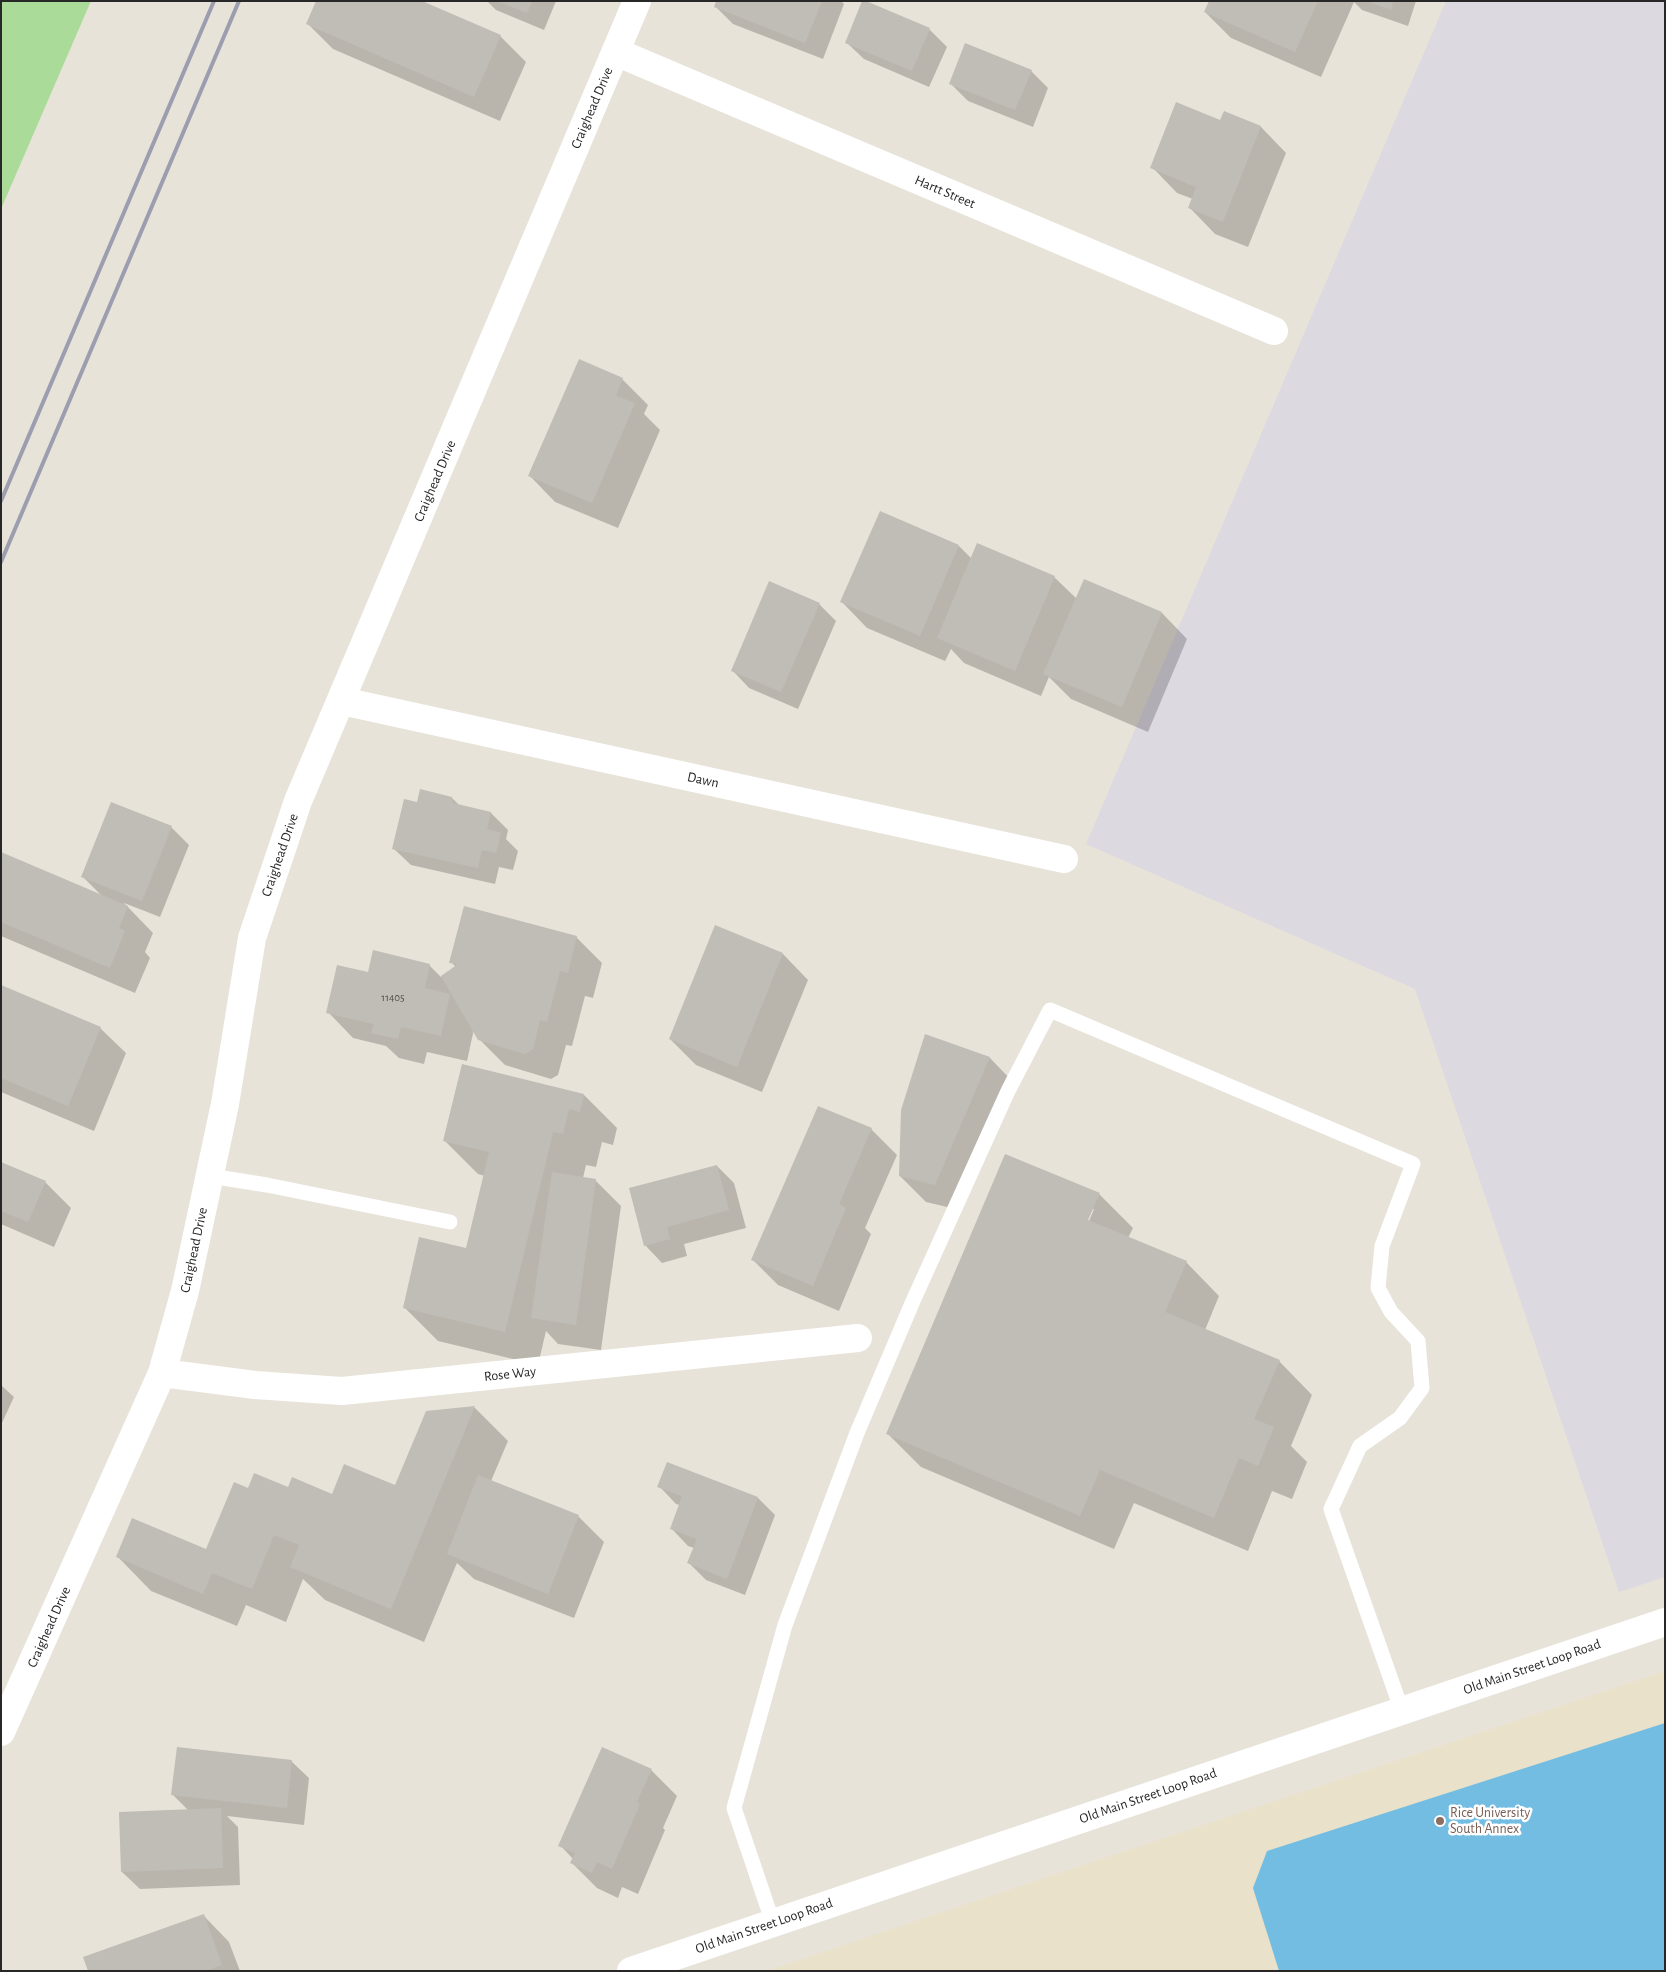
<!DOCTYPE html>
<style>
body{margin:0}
#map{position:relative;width:1666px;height:1972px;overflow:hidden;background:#e8e3d9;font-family:"Alegreya Sans",sans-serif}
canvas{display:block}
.frame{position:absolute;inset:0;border:2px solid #272727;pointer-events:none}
</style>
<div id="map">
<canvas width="1666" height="1972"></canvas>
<div class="frame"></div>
</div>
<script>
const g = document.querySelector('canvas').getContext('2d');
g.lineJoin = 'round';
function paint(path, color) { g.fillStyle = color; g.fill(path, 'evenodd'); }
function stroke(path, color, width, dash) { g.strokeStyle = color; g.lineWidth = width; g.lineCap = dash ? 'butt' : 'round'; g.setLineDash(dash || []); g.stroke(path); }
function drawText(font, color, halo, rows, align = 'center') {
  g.font = font + ' "Alegreya Sans",sans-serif'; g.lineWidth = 5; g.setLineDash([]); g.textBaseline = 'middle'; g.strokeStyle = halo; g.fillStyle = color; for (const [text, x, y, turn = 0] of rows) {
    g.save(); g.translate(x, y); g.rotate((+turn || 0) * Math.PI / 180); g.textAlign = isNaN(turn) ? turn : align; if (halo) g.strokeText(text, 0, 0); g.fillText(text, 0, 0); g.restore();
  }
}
paint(new Path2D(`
 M 1446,1 L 1665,1 L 1665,1577 L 1619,1592 L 1415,989 L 1086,844 Z`), '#dcd9e1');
paint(new Path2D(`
 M 1665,1671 L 1665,1971 L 766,1971 Z`), '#e9e1c9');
paint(new Path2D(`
 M 1,1 L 91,1 L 1,209 Z`), '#abdb99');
paint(new Path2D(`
 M 1665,1723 L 1665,1971 L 1279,1971 L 1253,1888 L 1267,1851 Z`), '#73bde3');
paint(new Path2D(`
 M 487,1 L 556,1 L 544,30 L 496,10 Z
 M 718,1 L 841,1 L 844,4 L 823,59 L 733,24 L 716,7 Z
 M 863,1 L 930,30 L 947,47 L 929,87 L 864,59 L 846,42 Z
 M 1210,1 L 1416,1 L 1408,26 L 1362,10 L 1354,2 L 1321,77 L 1231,38 L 1205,12 Z
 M 308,24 L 500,36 L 526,62 L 500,121 L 333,49 Z
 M 1031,71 L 1048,88 L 1033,127 L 968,101 L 951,84 Z
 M 1225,112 L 1261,127 L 1286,153 L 1248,247 L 1215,234 L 1190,208 L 1193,199 L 1177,193 L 1152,167 L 1221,121 Z
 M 622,379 L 648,405 L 644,414 L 660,430 L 618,528 L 555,502 L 530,476 Z
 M 959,546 L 972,559 L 1054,577 L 1077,599 L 1085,581 L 1162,613 L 1187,639 L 1148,732 L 1071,699 L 1049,677 L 1041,696 L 964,663 L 951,649 L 945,661 L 867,628 L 842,602 Z
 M 819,604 L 836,621 L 798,709 L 749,688 L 732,670 Z
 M 452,798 L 460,806 L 491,813 L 508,830 L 506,839 L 518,851 L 513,870 L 499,867 L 495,884 L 411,865 L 393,848 Z
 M 112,804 L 172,828 L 189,845 L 160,917 L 124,903 L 153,933 L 145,952 L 150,958 L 135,993 L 1,936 L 1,853 L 102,896 L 83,877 Z
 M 716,927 L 783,954 L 808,980 L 762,1092 L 696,1065 L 670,1039 Z
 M 576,937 L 602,963 L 593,998 L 585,996 L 572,1046 L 566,1045 L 558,1075 L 551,1079 L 505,1065 L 479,1039 L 474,1029 L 467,1061 L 427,1052 L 424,1064 L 399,1058 L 386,1046 L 353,1038 L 328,1012 L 369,973 L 429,965 L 441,977 L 456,967 L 451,962 Z
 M 1,986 L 100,1028 L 126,1053 L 94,1131 L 1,1092 Z
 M 926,1036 L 990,1058 L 1015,1084 L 960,1210 L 926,1202 L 900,1176 Z
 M 584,1095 L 617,1128 L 613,1145 L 602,1142 L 596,1167 L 586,1165 L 583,1178 L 595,1180 L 621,1206 L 601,1350 L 558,1344 L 546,1331 L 538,1365 L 438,1341 L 404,1307 L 467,1249 L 485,1176 L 478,1174 L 445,1141 Z
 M 871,1129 L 897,1155 L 865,1228 L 871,1234 L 839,1311 L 778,1285 L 753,1260 Z
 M 1,1163 L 45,1182 L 71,1208 L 54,1247 L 1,1224 Z
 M 717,1166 L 734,1183 L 746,1228 L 684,1244 L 687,1256 L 662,1263 L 645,1245 Z
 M 1099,1194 L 1133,1228 L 1128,1238 L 1186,1262 L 1219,1296 L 1205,1330 L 1279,1361 L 1312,1395 L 1291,1446 L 1307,1462 L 1292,1499 L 1272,1491 L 1248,1551 L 1134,1503 L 1114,1549 L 921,1467 L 888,1434 ZM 1092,1209 L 1094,1209 L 1087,1226 L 1085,1225 Z
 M 1,1385 L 14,1397 L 1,1425 Z
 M 475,1408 L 508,1441 L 491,1481 L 578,1516 L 604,1542 L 574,1618 L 474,1579 L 457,1563 L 424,1642 L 325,1600 L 303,1579 L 286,1622 L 246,1605 L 237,1626 L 151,1591 L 118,1557 L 207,1551 L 248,1490 L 289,1489 L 332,1496 L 396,1487 L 427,1412 Z
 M 668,1464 L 758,1498 L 775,1515 L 745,1595 L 706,1580 L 689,1563 L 694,1548 L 688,1546 L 671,1528 L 680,1505 L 676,1504 L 659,1486 Z
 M 291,1761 L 309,1778 L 304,1825 L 227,1816 L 238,1827 L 240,1885 L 140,1889 L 122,1872 L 189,1811 L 173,1795 Z
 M 651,1770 L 677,1796 L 663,1828 L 665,1830 L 638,1894 L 622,1887 L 618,1898 L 597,1888 L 572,1863 L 573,1859 L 560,1845 Z
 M 204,1916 L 229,1942 L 240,1971 L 89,1971 Z`), '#0003');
paint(new Path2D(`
 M 316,1 L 422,1 L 501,35 L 474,97 L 306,24 Z
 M 497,1 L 532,1 L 527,13 Z
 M 716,1 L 822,1 L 805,43 L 714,7 Z
 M 862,1 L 866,1 L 930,28 L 912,71 L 845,43 Z
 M 1209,1 L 1318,1 L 1295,52 L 1204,12 Z
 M 1367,1 L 1393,1 L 1391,10 Z
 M 965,43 L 1032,70 L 1015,110 L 949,84 Z
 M 1176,102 L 1220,120 L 1224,111 L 1261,126 L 1223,222 L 1188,208 L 1196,187 L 1150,168 Z
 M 579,359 L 623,378 L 616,396 L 635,403 L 592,503 L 528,476 Z
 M 880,511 L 959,545 L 920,636 L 840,602 Z
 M 977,543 L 1055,576 L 1015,671 L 937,638 Z
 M 1084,579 L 1162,612 L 1122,707 L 1043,674 Z
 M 769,581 L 820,603 L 781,692 L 731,671 Z
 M 420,789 L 452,797 L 453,803 L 491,812 L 487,829 L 501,833 L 496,853 L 482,850 L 478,868 L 392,849 L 404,799 L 417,802 Z
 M 111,802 L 172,826 L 142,901 L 81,877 Z
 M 1,852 L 128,906 L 119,928 L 125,931 L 110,968 L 1,922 Z
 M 464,906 L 577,936 L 568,973 L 560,971 L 547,1022 L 540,1020 L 533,1049 L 525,1054 L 478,1040 L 441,976 L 458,964 L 449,963 Z
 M 715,925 L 783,953 L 737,1067 L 669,1039 Z
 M 373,950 L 430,964 L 425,988 L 450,994 L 441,1036 L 401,1027 L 398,1039 L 371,1033 L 374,1024 L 326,1013 L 337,965 L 368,972 Z
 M 1,985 L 101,1027 L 68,1106 L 1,1078 Z
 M 925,1034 L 990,1057 L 935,1185 L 899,1176 L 901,1110 Z
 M 462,1064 L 584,1094 L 580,1112 L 569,1109 L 563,1134 L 553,1132 L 505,1332 L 403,1308 L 419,1237 L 466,1248 L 489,1152 L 443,1141 Z
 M 818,1106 L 872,1128 L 839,1204 L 846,1208 L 813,1286 L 751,1260 Z
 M 1005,1154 L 1100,1193 L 1088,1220 L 1187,1261 L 1165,1312 L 1280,1360 L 1254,1419 L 1274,1427 L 1258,1466 L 1239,1458 L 1214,1518 L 1100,1470 L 1080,1516 L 886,1434 Z
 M 1,1162 L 46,1181 L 28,1222 L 1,1211 Z
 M 717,1165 L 729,1210 L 667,1227 L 670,1239 L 644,1246 L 629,1188 Z
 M 552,1172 L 596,1179 L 576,1325 L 531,1318 Z
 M 475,1406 L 391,1609 L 290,1567 L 299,1545 L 274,1535 L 252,1589 L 212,1573 L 203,1594 L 116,1557 L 132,1518 L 206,1549 L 234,1482 L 248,1488 L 254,1473 L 288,1487 L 292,1477 L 332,1494 L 344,1464 L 395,1485 L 426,1411 Z
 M 667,1462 L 758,1497 L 727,1579 L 687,1563 L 697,1539 L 670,1529 L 682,1496 L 657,1487 Z
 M 478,1475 L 579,1515 L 548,1594 L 447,1554 Z
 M 177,1747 L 292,1760 L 287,1808 L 171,1795 Z
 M 602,1747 L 652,1769 L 637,1802 L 640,1804 L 612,1869 L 597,1862 L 592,1873 L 570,1863 L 575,1853 L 558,1846 Z
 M 221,1808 L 223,1868 L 121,1872 L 119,1812 Z
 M 204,1914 L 222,1965 L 205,1971 L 88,1971 L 83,1957 Z`), '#c0bcb6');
stroke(new Path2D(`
 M 210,1176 L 267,1185 L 450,1222
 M 773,1923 L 734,1808 L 785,1625 L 857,1433 L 913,1301 L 1008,1091 L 1050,1010 L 1413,1164 L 1382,1246 L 1378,1288 L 1391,1312 L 1418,1341 L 1422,1388 L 1400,1418 L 1360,1446 L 1331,1509 L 1402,1711`), '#fff', 15);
stroke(new Path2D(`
 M 616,52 L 1274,331
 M 342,701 L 1064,859
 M 162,1373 L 255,1385 L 342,1391 L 858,1338
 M 1,1732 L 162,1373 L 185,1291 L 225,1104 L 252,938 L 298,801 L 637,1
 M 631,1971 L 1665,1622`), '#fff', 28);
stroke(new Path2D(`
 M 1,501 L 214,1
 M 1,562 L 239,1`), '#9c9eb0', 4);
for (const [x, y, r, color] of [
 [1440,1821,5,"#8d6e63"]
]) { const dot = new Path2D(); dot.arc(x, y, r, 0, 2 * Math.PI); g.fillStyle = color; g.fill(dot); stroke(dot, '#fff', 2); }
drawText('11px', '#4d4c4b', null, [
 ["11405",393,998]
]);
drawText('14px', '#272727', '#fff', [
 ["Craighead Drive",592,108,-67],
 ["Hartt Street",945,192,23],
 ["Craighead Drive",435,481,-67],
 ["Dawn",703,780,12],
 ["Craighead Drive",280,855,-71],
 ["Craighead Drive",194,1250,-78],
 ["Rose Way",510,1374,-6],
 ["Craighead Drive",49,1627,-66],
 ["Old Main Street Loop Road",1532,1667,-19],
 ["Old Main Street Loop Road",1148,1796,-19],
 ["Old Main Street Loop Road",764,1926,-19]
]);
drawText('14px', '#785e54', '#fff', [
 ["Rice University",1450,1813],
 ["South Annex",1450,1829]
], 'left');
</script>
